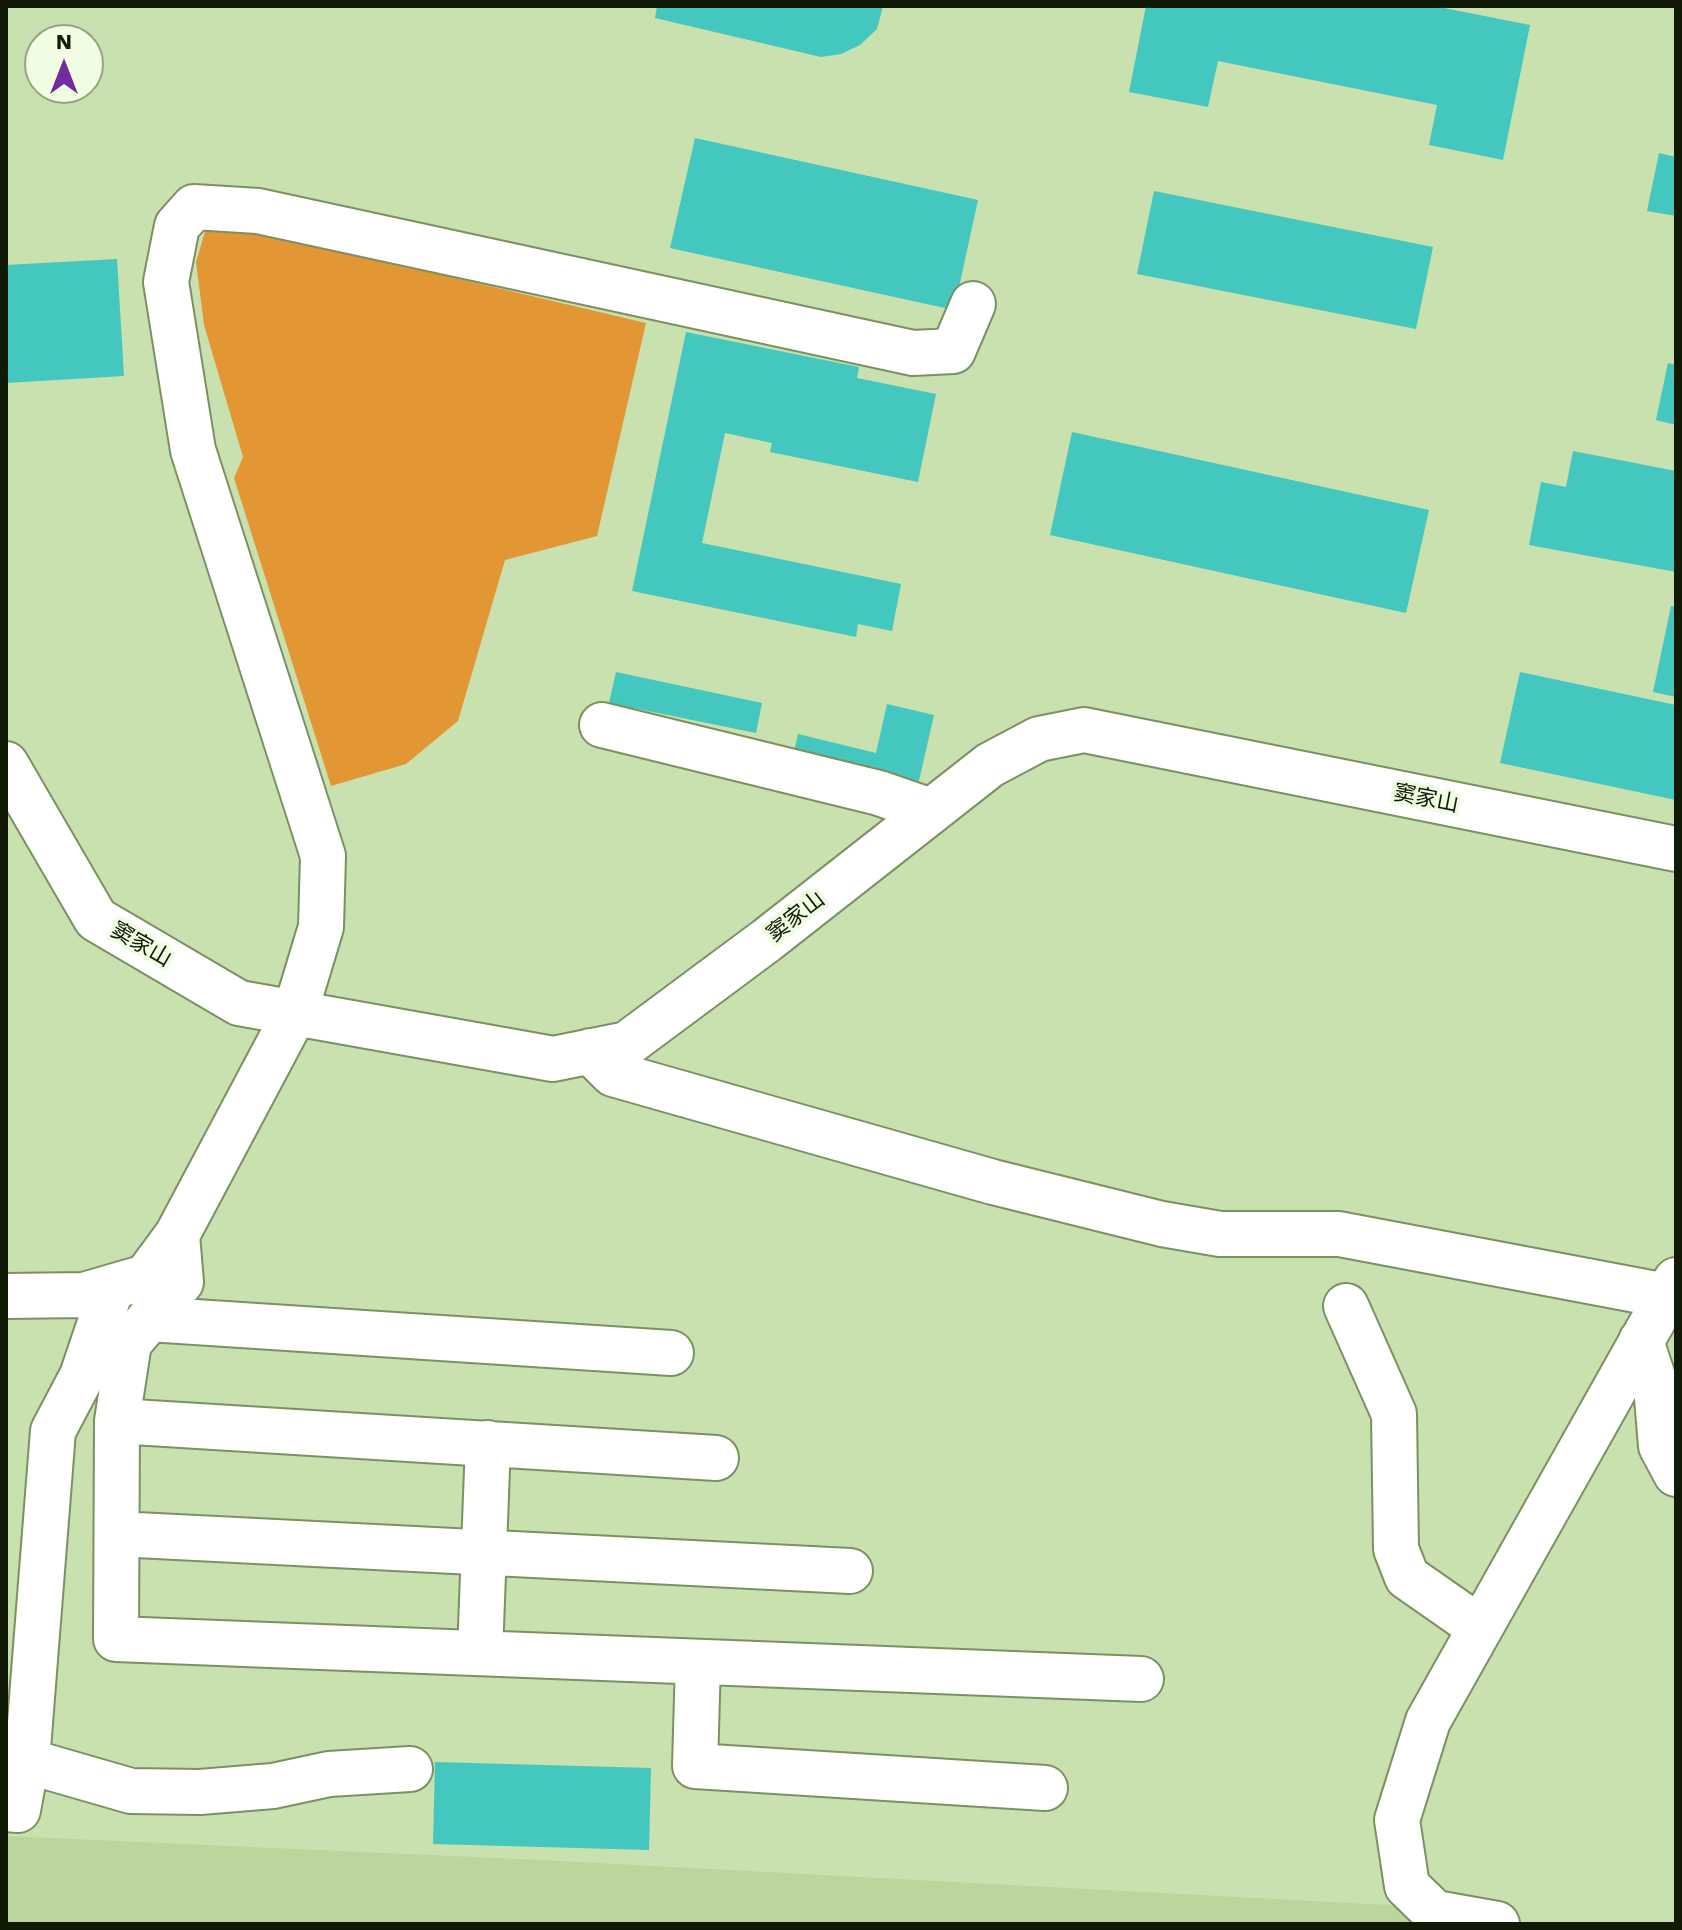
<!DOCTYPE html>
<meta charset="utf-8">
<style>
body{margin:0}
#map{position:relative;width:1682px;height:1930px;overflow:hidden;background:#c8e1ae;font-family:"Work Sans",sans-serif}
canvas{display:block}
.frame{position:absolute;inset:0;border:8px solid #111907;pointer-events:none}
.north{position:absolute;left:24px;top:24px;width:80px;height:80px;box-sizing:border-box;background:#f0fde3;border:2px solid #97a28b;border-radius:50%;rotate:0deg;font-size:22px;font-weight:700;line-height:32px;text-align:center;color:#111907}
.north::after{content:'';display:block;margin:auto;width:28px;height:36px;background:#732b9f;clip-path:polygon(50% 0,100% 100%,50% 72%,0 100%)}
</style>
<div id="map">
<canvas width="1682" height="1930"></canvas>
<div class="frame"></div>
<div class="north">N</div>
</div>
<script>
const g = document.querySelector('canvas').getContext('2d');
g.lineJoin = 'round';
function paint(path, color) { g.fillStyle = color; g.fill(path, 'evenodd'); }
function stroke(path, color, width, dash) { g.strokeStyle = color; g.lineWidth = width; g.lineCap = dash ? 'butt' : 'round'; g.setLineDash(dash || []); g.stroke(path); }
function drawText(font, color, halo, rows, align = 'center') {
  g.font = font + ' "Work Sans","Noto Sans SC",sans-serif'; g.lineWidth = 8; g.setLineDash([]); g.textBaseline = 'middle'; g.strokeStyle = halo; g.fillStyle = color; for (const [text, x, y, turn = 0] of rows) {
    g.save(); g.translate(x, y); g.rotate((+turn || 0) * Math.PI / 180); g.textAlign = isNaN(turn) ? turn : align; if (halo) g.strokeText(text, 0, 0); g.fillText(text, 0, 0); g.restore();
  }
}
paint(new Path2D(`
 M 6,1836 L 541,1860 L 1406,1906 L 1463,1924 L 6,1924 Z`), '#bad69c');
paint(new Path2D(`
 M 206,228 L 256,231 L 646,323 L 597,536 L 505,560 L 458,721 L 406,764 L 331,786 L 234,478 L 243,457 L 204,325 L 196,262 Z`), '#e29734');
paint(new Path2D(`
 M 657,6 L 883,6 L 877,29 L 860,45 L 841,54 L 821,57 L 655,18 Z
 M 1146,6 L 1434,6 L 1530,25 L 1503,160 L 1429,145 L 1437,105 L 1218,61 L 1208,107 L 1129,92 Z
 M 695,138 L 978,200 L 954,310 L 670,248 Z
 M 1659,153 L 1676,157 L 1676,216 L 1647,211 Z
 M 1154,191 L 1433,247 L 1416,329 L 1137,274 Z
 M 117,259 L 124,376 L 6,383 L 6,265 Z
 M 686,332 L 859,367 L 857,378 L 936,394 L 918,482 L 770,452 L 772,443 L 725,433 L 702,543 L 901,584 L 892,631 L 858,624 L 856,637 L 632,591 Z
 M 1668,363 L 1676,365 L 1676,425 L 1656,420 Z
 M 1072,432 L 1429,510 L 1406,613 L 1050,535 Z
 M 1573,451 L 1676,471 L 1676,572 L 1529,545 L 1541,482 L 1566,487 Z
 M 1671,606 L 1676,607 L 1676,697 L 1653,692 Z
 M 616,672 L 762,703 L 756,733 L 633,708 L 630,721 L 606,716 Z
 M 1520,672 L 1676,705 L 1676,800 L 1500,763 Z
 M 887,704 L 934,715 L 916,794 L 791,765 L 798,734 L 876,753 Z
 M 435,1762 L 651,1768 L 649,1850 L 433,1844 Z`), '#43c7bf');
const minor = new Path2D(`
 M 602,725 L 879,793 L 931,811
 M 6,764 L 96,919 L 239,1003 L 553,1059 L 627,1044 L 767,940 L 990,765 L 1039,739 L 1084,730 L 1676,849
 M 590,1051 L 613,1074 L 993,1182 L 1162,1224 L 1220,1234 L 1339,1234 L 1667,1296
 M 177,1235 L 181,1282 L 129,1343 L 117,1421 L 116,1639 L 1141,1679
 M 6,1296 L 84,1295 L 146,1277 L 177,1235 L 295,1013 L 321,927 L 323,856 L 193,450 L 166,282 L 177,226 L 194,207 L 258,211 L 913,353 L 953,351 L 973,304
 M 1346,1306 L 1394,1414 L 1396,1549 L 1407,1577 L 1480,1628
 M 149,1319 L 671,1353
 M 1641,1341 L 1656,1386 L 1661,1446 L 1676,1474
 M 117,1421 L 716,1458
 M 117,1534 L 850,1571
 M 480,1653 L 488,1443
 M 698,1662 L 695,1766 L 1045,1788
 M 27,1761 L 131,1791 L 200,1792 L 273,1786 L 329,1774 L 410,1769
 M 6,1809 L 18,1810 L 27,1761 L 53,1431 L 82,1376 L 112,1287
 M 1497,1924 L 1435,1913 L 1407,1886 L 1397,1820 L 1428,1721 L 1676,1280`);
stroke(minor, '#7b9162', 48);
stroke(minor, '#fff', 44);
drawText('22px', '#111907', '#f0fde3', [
 ["窦家山",1426,799,11],
 ["窦家山",796,917,-38],
 ["窦家山",141,945,30]
]);
</script>
